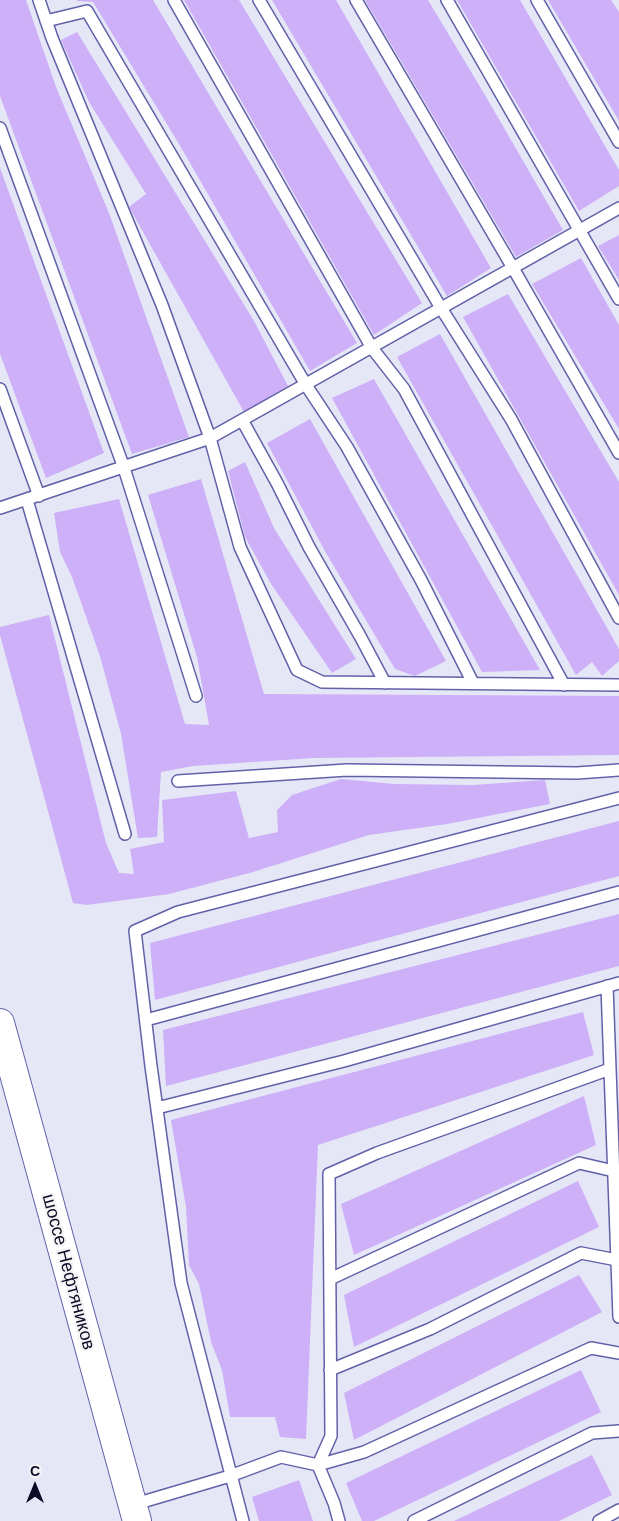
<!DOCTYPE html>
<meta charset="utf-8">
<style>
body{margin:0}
#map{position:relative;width:619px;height:1521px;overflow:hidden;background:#e5e7f7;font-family:Helvetica,sans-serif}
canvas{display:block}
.north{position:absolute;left:10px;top:1461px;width:50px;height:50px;-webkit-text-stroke:4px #f5f5f5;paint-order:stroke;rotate:0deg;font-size:14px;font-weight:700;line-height:20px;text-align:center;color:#0c0a25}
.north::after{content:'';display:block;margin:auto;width:18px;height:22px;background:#0c0a25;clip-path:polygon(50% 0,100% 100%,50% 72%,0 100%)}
</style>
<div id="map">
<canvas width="619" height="1521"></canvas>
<div class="north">С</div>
</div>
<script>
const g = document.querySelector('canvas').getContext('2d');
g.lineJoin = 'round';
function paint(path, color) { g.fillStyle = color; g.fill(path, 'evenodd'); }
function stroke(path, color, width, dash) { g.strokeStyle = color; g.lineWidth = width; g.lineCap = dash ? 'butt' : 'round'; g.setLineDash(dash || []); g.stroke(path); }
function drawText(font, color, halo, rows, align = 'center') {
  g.font = font + ' Helvetica,sans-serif'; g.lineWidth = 4.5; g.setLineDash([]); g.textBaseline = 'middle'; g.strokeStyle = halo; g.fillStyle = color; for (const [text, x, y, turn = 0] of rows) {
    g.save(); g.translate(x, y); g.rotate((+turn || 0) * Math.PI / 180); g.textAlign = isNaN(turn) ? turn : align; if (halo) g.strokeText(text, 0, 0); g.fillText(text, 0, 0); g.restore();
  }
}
paint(new Path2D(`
 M 0,0 L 26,0 L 56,87 L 109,213 L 189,437 L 132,454 L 0,96 Z
 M 77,0 L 153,0 L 357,343 L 310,371 L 179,144 L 93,2 L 77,1 Z
 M 184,0 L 239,0 L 422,303 L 374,335 Z
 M 272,0 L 336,0 L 491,268 L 447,296 Z
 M 365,0 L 428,0 L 485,95 L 563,230 L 516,257 Z
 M 457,0 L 520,0 L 619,170 L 619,186 L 579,211 Z
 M 548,0 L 611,0 L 619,12 L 619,121 Z
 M 77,32 L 254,321 L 288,386 L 244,412 L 129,207 L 146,194 L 89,102 L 61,40 Z
 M 0,168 L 104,453 L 46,478 L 0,354 Z
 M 619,235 L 619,280 L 598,246 Z
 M 581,258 L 619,325 L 619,429 L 532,284 Z
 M 508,294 L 619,482 L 619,595 L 463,317 Z
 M 440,334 L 619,649 L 619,661 L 602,676 L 592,662 L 576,675 L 397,357 Z
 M 374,379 L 540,670 L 482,672 L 332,398 Z
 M 310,419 L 446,661 L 415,676 L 395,669 L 326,553 L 267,443 Z
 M 245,462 L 274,528 L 356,659 L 332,673 L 271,584 L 245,537 L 228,471 Z
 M 201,479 L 264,694 L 619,696 L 619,755 L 313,758 L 193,766 L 161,772 L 157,837 L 138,838 L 121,734 L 100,656 L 72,577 L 60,552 L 54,513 L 119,499 L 185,724 L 209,725 L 197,657 L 148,495 Z
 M 49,615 L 106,843 L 119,873 L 134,874 L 130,849 L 164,842 L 162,800 L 236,791 L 249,838 L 278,832 L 277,810 L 292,795 L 341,779 L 394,784 L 473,785 L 545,780 L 550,804 L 447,824 L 369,835 L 253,872 L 169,894 L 87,905 L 73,903 L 0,635 L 0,627 Z
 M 619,821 L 619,876 L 155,1000 L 150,943 Z
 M 619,914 L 619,966 L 166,1086 L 163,1030 Z
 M 583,1012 L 594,1055 L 318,1145 L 306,1439 L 280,1437 L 275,1417 L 230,1417 L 222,1370 L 211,1342 L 199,1284 L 189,1265 L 186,1207 L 171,1120 Z
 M 584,1096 L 596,1145 L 354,1255 L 341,1204 Z
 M 578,1181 L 599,1227 L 354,1347 L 344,1295 Z
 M 579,1275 L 602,1312 L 354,1440 L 344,1393 Z
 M 581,1370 L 601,1412 L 374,1521 L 362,1521 L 346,1483 Z
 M 592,1455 L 612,1495 L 559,1521 L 454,1521 Z
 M 299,1480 L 313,1521 L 259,1521 L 252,1497 Z`), '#cdb0f7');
const lane = new Path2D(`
 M 39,0 L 52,38 L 162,305 L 210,438 L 240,547 L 297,670 L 322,682 L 619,685
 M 174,0 L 372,348 L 404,389 L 564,685
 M 259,0 L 441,308 L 511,419 L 619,618
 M 356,0 L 513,268 L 619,453
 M 447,0 L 619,299
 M 537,0 L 619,142
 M 46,21 L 87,11 L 306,385 L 347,447 L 421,580 L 473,683
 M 0,128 L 124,468 L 196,696
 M 0,389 L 39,496
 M 242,420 L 277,483 L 309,547 L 360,636 L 385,683
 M 27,500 L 125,834
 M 0,508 L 210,438 L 619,208
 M 178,781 L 347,770 L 577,773 L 619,770
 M 607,986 L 619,1317
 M 146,1020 L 619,892
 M 157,1108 L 344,1061 L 619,983
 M 330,1279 L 579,1163 L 614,1171
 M 330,1370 L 430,1329 L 581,1253 L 617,1260
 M 318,1465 L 331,1436 L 329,1174 L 377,1153 L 610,1069
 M 318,1465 L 364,1452 L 591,1348 L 619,1353
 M 132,1505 L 230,1476 L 281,1457 L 318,1465 L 334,1503 L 339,1521
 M 243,1521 L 181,1283 L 151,1066 L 135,931 L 178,912 L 619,798
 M 414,1521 L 592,1433 L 619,1431
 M 599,1521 L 619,1510`);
const secondary = new Path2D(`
 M 0,1023 L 137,1521`);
stroke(lane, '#6261a8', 14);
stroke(secondary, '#6261a8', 30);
stroke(lane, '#fff', 11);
stroke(secondary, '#fff', 28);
drawText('18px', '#0c0a25', '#f5f5f5', [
 ["шоссе Нефтяников",68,1272,75]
]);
</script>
